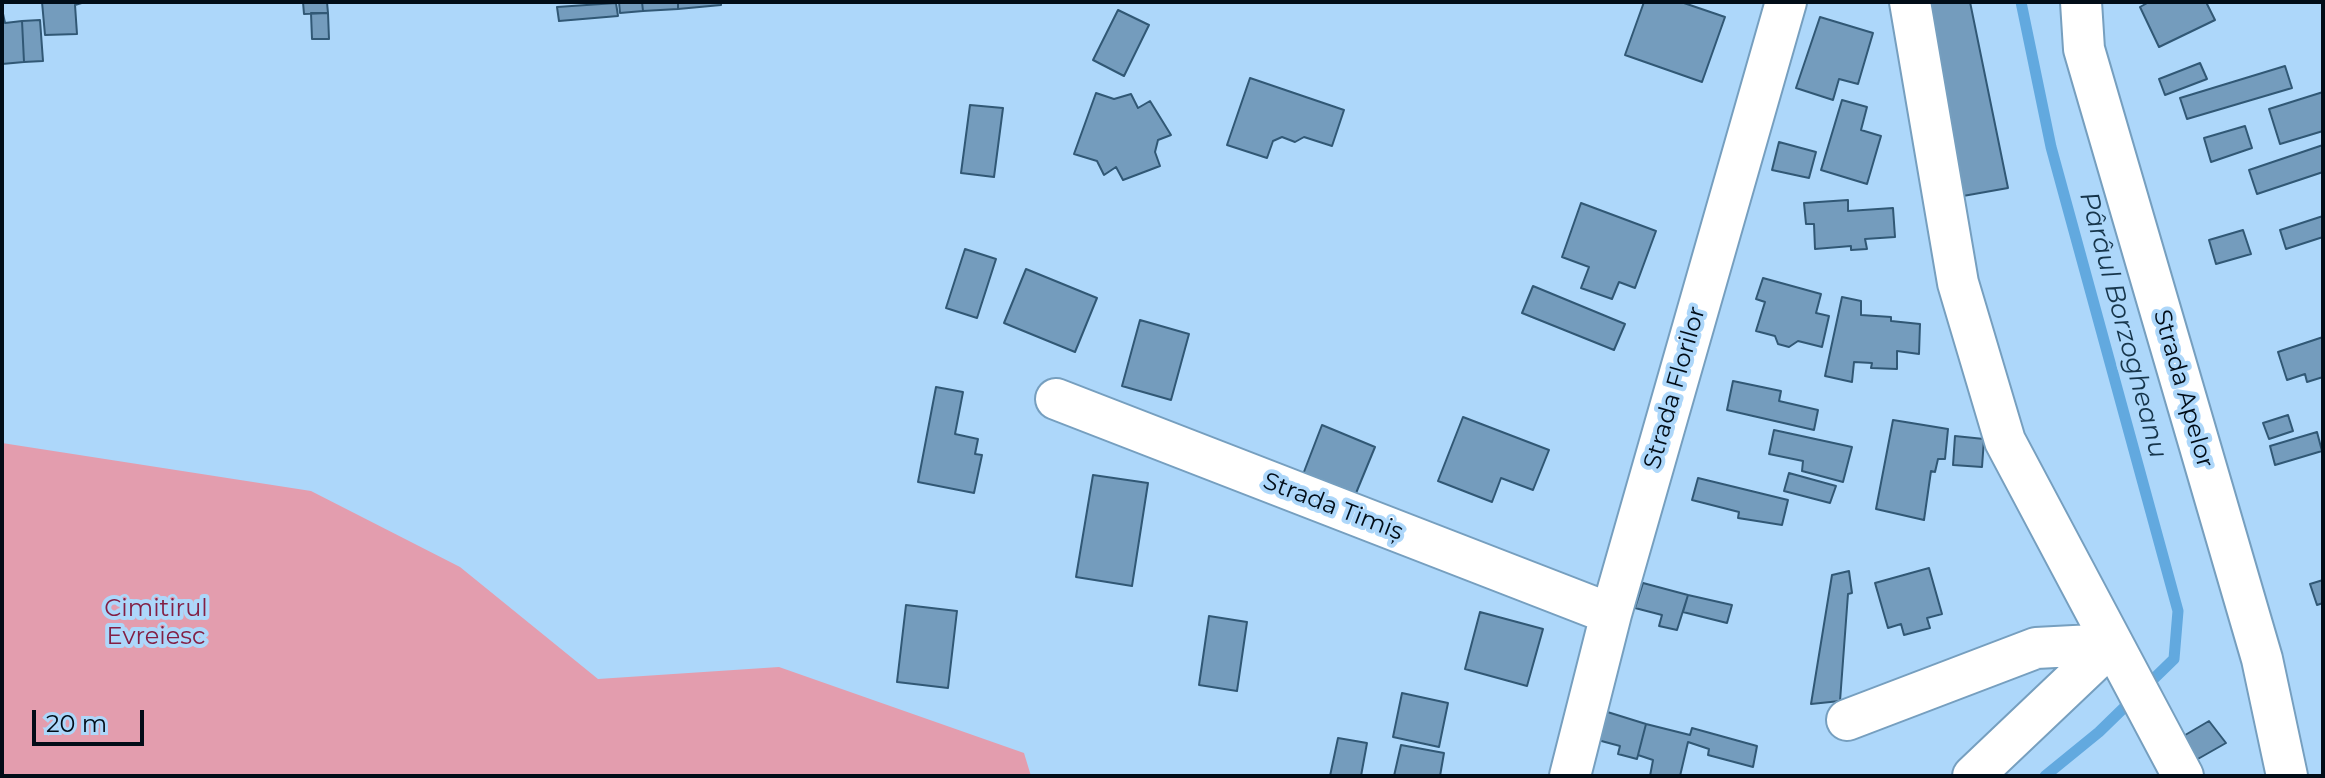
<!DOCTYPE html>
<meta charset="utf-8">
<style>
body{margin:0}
#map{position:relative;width:2325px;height:778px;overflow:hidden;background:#add7fa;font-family:Montserrat,sans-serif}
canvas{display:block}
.frame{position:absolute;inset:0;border:4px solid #010d18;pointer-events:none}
.scale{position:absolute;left:32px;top:710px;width:112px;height:36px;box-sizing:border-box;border:4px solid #010d18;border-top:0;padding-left:10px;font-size:24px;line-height:28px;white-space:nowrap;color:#010d18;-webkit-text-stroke:6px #add7fa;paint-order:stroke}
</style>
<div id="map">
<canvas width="2325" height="778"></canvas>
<div class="frame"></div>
<div class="scale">20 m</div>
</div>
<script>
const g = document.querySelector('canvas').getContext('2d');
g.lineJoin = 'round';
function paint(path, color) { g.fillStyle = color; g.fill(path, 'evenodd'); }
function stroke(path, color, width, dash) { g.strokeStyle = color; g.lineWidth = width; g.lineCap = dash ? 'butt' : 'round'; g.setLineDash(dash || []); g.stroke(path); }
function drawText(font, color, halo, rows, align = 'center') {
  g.font = font + ' Montserrat,sans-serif'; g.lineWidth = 8; g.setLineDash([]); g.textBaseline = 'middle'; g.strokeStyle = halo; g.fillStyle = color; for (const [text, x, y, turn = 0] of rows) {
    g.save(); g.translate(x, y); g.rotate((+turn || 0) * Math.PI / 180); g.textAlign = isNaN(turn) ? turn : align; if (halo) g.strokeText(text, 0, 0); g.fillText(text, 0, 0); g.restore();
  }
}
paint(new Path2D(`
 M 2,443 L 311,491 L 460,567 L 598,679 L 779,667 L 1024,753 L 1031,776 L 2,776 Z`), '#e39dae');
stroke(new Path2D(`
 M 2021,2 L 2051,147 L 2178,611 L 2174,659 L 2099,732 L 2045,776`), '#62a9df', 11);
const building = new Path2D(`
 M 42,2 L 85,2 L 75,5 L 77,34 L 45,35 Z
 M 303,2 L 327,2 L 328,13 L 304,14 Z
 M 619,2 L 642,2 L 643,11 L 620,13 Z
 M 642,2 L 678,2 L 678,9 L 643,11 Z
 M 678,2 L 721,2 L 721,5 L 678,9 Z
 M 1644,2 L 1681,2 L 1725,17 L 1702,82 L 1625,55 Z
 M 1923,2 L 1970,2 L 2008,188 L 1963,196 Z
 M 2149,2 L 2206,2 L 2215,20 L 2159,47 L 2140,7 Z
 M 616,3 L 618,16 L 559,21 L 557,7 Z
 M 2,9 L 5,23 L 22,21 L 24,62 L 2,64 Z
 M 1118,10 L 1149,25 L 1124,76 L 1093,60 Z
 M 311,13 L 328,13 L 329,39 L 312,39 Z
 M 1820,17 L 1873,33 L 1858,84 L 1839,79 L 1833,100 L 1796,88 Z
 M 40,20 L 43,61 L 24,62 L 22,21 Z
 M 2200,63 L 2207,79 L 2165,95 L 2159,79 Z
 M 2285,66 L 2292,88 L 2187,119 L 2180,98 Z
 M 1250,78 L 1344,110 L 1332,146 L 1304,137 L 1295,142 L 1282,137 L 1273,141 L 1267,158 L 1227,145 Z
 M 2323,92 L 2323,131 L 2280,144 L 2269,109 Z
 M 1096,93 L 1114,99 L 1131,94 L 1138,108 L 1150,101 L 1171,135 L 1158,140 L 1155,152 L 1160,166 L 1123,180 L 1116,167 L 1104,175 L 1097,161 L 1074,154 Z
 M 1842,100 L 1867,107 L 1861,130 L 1881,136 L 1867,184 L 1821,170 Z
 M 970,105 L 1003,108 L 994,177 L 961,173 Z
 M 2245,126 L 2252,148 L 2211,162 L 2204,138 Z
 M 1779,142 L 1816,152 L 1809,178 L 1772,170 Z
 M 2323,145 L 2323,172 L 2257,194 L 2249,170 Z
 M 1848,200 L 1848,211 L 1893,208 L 1895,237 L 1865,239 L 1867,249 L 1851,250 L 1851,246 L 1815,249 L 1814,224 L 1806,224 L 1804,203 Z
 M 1581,203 L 1656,231 L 1635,288 L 1619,282 L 1612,299 L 1581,288 L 1589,267 L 1562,257 Z
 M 2323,216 L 2323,237 L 2286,249 L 2280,230 Z
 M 2243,230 L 2251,254 L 2216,264 L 2209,240 Z
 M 965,249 L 996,259 L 977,318 L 946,308 Z
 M 1026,269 L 1097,298 L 1075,352 L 1004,323 Z
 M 1763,278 L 1821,294 L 1816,313 L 1829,316 L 1822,347 L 1798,341 L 1789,347 L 1778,344 L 1775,336 L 1756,331 L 1765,302 L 1756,299 Z
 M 1533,286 L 1625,324 L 1614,350 L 1522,313 Z
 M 1842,297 L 1861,301 L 1861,315 L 1891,317 L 1891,321 L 1920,324 L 1919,354 L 1897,351 L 1897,369 L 1871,368 L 1872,363 L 1854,362 L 1852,382 L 1825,376 Z
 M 1140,320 L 1189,334 L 1171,400 L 1122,386 Z
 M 2323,337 L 2323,377 L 2307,382 L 2305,374 L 2287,380 L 2278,352 Z
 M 1733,381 L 1781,391 L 1779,401 L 1818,410 L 1814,430 L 1727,410 Z
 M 936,387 L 963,392 L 955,434 L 978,439 L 975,454 L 982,455 L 974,493 L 918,482 Z
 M 2288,415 L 2293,431 L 2269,439 L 2263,423 Z
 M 1463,417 L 1549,450 L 1533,490 L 1501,478 L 1492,502 L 1438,481 Z
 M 1893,420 L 1948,429 L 1945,459 L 1938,459 L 1935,472 L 1931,471 L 1924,520 L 1876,509 Z
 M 1322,425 L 1375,447 L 1354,498 L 1302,477 Z
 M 1774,430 L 1852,447 L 1843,482 L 1802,471 L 1803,461 L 1769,454 Z
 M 2317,432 L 2322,451 L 2275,465 L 2270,446 Z
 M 1955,436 L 1984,439 L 1982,467 L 1953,465 Z
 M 1789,473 L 1836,486 L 1830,503 L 1784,491 Z
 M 1093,475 L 1148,483 L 1132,586 L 1076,577 Z
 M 1698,478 L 1788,500 L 1782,525 L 1738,518 L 1739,512 L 1692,500 Z
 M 1929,568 L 1942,614 L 1927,618 L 1930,628 L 1904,635 L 1901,624 L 1888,628 L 1875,583 Z
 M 1849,571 L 1852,593 L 1848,594 L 1840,701 L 1811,704 L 1832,575 Z
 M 2323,580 L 2323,603 L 2317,605 L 2310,584 Z
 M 1643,583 L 1688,595 L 1677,630 L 1659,626 L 1662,615 L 1635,608 Z
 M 1688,595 L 1732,605 L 1727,623 L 1683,612 Z
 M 906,605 L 957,611 L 948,688 L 897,682 Z
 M 1480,612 L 1543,629 L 1527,686 L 1465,669 Z
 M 1209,616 L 1247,622 L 1237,691 L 1199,685 Z
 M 1402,693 L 1448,703 L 1439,747 L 1393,737 Z
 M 1601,710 L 1646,724 L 1637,759 L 1618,754 L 1620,746 L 1594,739 Z
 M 2209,721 L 2226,743 L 2189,764 L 2175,741 Z
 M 1646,724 L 1690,735 L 1692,728 L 1757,746 L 1753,767 L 1708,755 L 1709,749 L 1688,742 L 1680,776 L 1650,776 L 1653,760 L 1638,755 Z
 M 1338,738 L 1367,743 L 1361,776 L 1330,776 Z
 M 1401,745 L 1444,753 L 1440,776 L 1394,776 Z`);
paint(building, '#749cbd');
stroke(building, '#315875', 2);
const minor = new Path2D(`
 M 1910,2 L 1958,283 L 2005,441 L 2183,776
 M 2081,2 L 2084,49 L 2262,659 L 2287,776
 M 1056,399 L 1611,614
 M 1847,720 L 2036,648 L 2112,644
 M 1570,776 L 1611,614 L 1786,2
 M 1973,776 L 2112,644`);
stroke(minor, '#769fbf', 44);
stroke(minor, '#fff', 40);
drawText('24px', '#010d18', '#add7fa', [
 ["Strada Florilor",1675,388,-74],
 ["Strada Apelor",2183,389,74],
 ["Strada Timiș",1333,507,21]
]);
drawText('24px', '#831f44', '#add7fa', [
 ["Cimitirul",156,609],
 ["Evreiesc",156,637]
]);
drawText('italic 26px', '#16354b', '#add7fa', [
 ["Pârâul Borzogheanu",2123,325,75]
]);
</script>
